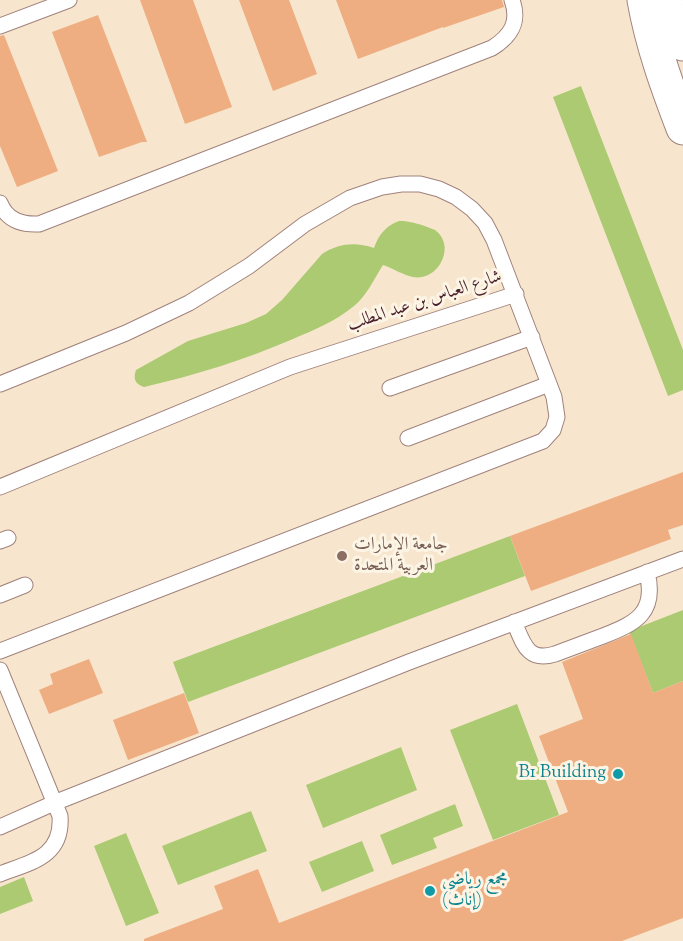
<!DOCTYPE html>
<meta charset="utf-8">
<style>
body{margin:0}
canvas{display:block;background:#f7e6cd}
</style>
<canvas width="683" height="941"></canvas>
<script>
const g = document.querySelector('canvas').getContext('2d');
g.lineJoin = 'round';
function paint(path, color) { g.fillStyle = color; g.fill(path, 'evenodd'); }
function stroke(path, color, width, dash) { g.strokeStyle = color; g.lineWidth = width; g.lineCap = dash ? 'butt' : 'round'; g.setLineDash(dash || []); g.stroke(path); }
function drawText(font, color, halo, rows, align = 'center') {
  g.font = font + ' "Sorts Mill Goudy",Amiri,serif'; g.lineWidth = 6; g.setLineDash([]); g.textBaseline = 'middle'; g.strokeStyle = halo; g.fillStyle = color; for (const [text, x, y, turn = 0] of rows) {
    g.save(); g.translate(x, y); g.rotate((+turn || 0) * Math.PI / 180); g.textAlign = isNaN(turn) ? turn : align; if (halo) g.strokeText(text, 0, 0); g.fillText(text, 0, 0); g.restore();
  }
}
paint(new Path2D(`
 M 581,86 L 683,350 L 683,390 L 668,396 L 553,97 Z
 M 399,221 C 408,221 414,223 422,225 C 426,227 431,228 435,230 C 457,246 438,282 413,277 C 403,275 392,268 383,265 C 374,279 367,295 354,306 C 336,321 314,330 293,339 C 244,360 196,375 144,387 C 135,384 133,379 136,370 L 188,341 L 246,323 L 266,314 L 282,300 L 322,254 C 340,243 355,242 374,248 C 379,234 386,226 399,221 Z
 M 510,536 L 525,576 L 188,702 L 173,662 Z
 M 683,610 L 683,681 L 653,693 L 629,631 Z
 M 517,704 L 559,815 L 493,840 L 450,730 Z
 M 401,747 L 417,790 L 323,828 L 306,785 Z
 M 455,804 L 463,826 L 433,838 L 437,848 L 392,865 L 380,835 Z
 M 251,811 L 267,851 L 178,885 L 162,846 Z
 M 126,833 L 159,913 L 126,926 L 94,846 Z
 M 362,841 L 374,871 L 322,892 L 309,862 Z
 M 24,877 L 33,901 L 0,914 L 0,887 Z`), '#abca71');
paint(new Path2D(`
 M 140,0 L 193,0 L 232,107 L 185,124 Z
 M 239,0 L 289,0 L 317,74 L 273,91 Z
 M 336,0 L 502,0 L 504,7 L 443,28 L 443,27 L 358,59 Z
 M 98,15 L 147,142 L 142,142 L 99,157 L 52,32 Z
 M 4,35 L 58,171 L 17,187 L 0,146 L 0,36 Z
 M 683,472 L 683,525 L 668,530 L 671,539 L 531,591 L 510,536 Z
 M 631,634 L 653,693 L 683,681 L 683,918 L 622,941 L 144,941 L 144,939 L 223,909 L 214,886 L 258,869 L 279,923 L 568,812 L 539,736 L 583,719 L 562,662 Z
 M 89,659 L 103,693 L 49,714 L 39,690 L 53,684 L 50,674 Z
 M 184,693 L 199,733 L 128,760 L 113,720 Z`), '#efae82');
const service = new Path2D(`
 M 0,26 L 69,0
 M 0,203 C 7,220 21,225 39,224 L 492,48 C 511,36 520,22 512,0
 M 0,384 L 126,333 L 189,303 L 249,266 L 305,224 L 350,198 L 382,187 L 401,184 L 420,184 L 439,189 L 456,197 L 472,209 L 485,223 L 494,240 L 554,397 L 557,417 L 553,430 L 543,441 L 530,446 L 0,651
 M 390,388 L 532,337
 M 408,438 L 549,384
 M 0,487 L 290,367 L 516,294
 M 0,541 L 8,538
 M 0,595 L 25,585
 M 514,622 C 523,642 527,663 555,654 C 571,648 587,642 603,636 C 636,623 657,613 647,572
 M 0,670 L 60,816 C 63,857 31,862 0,874
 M 0,827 L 54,803 L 409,662 L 683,559`);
const tertiary = new Path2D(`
 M 644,0 C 652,45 667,86 683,128
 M 665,0 L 683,44`);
stroke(service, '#a0827c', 17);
stroke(tertiary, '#a0827c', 35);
stroke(service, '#fff', 15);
stroke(tertiary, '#fff', 33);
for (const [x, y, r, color] of [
 [342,556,6,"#8d6e63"],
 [618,774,6,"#0f9aa8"],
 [430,891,6,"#0f9aa8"]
]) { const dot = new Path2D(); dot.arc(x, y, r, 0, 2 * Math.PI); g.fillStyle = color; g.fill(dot); stroke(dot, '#fcf5e5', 2); }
drawText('18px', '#4a1f2b', '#fcf5e5', [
 ["شارع العباس بن عبد المطلب",425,302,-18]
]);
drawText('18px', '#785e54', '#fcf5e5', [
 ["جامعة الإمارات",354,546],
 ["العربية المتحدة",354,567]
], 'left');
drawText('18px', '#0d838f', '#fcf5e5', [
 ["B1 Building",606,774],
 ["مجمع رياضي",442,881,"left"],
 ["(إناث)",442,902,"left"]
], 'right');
</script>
